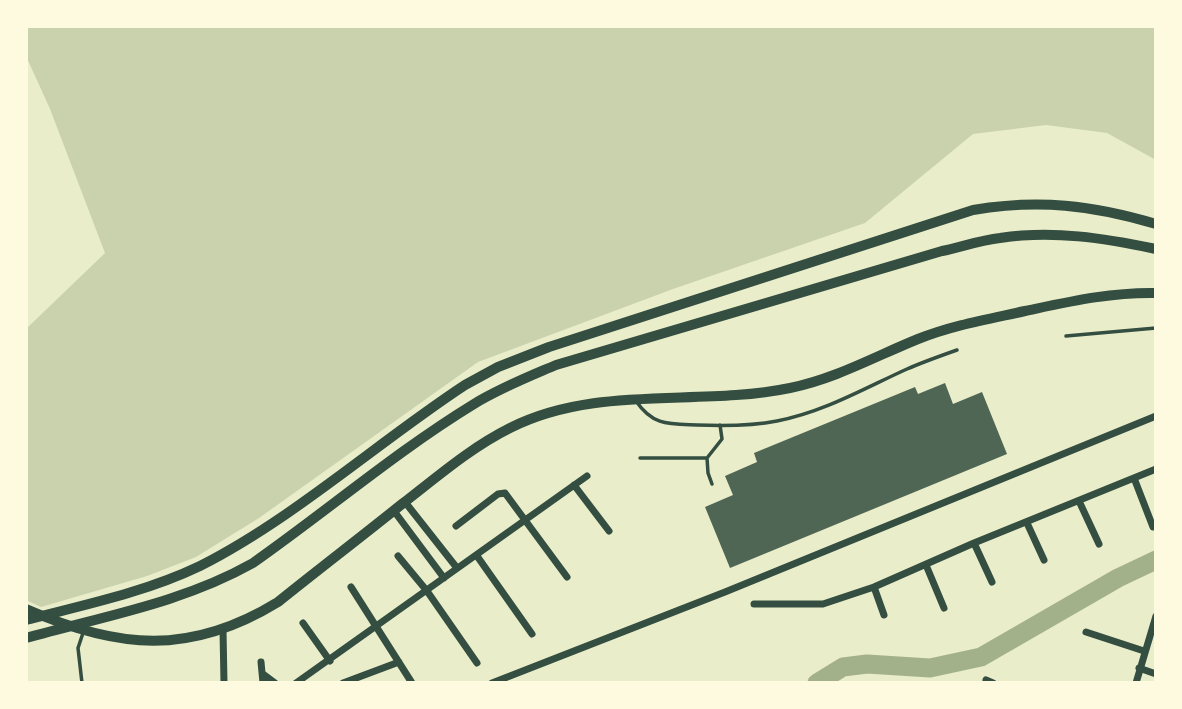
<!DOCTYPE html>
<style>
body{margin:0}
#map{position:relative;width:1182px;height:709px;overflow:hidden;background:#e9edc9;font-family:Signika,sans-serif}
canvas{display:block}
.frame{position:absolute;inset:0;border:28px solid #fefae0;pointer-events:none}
</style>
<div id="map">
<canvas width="1182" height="709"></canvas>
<div class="frame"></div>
</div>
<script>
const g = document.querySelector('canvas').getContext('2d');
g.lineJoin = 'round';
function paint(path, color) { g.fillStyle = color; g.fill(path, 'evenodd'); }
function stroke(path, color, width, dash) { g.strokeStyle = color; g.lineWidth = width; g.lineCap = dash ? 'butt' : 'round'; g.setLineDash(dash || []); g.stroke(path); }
paint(new Path2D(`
 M 26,26 L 1156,26 L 1156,160 L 1107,133 L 1046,125 L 973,134 L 865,223 L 673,289 L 478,362 L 259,518 L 196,557 L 147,576 L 41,607 L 26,600 L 26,329 L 105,253 L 50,109 L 26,56 Z`), '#cad2ad');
stroke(new Path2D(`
 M 817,683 L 843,667 L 867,664 L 930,668 L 981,657 L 1118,578 L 1156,560`), '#a3b18a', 19);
paint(new Path2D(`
 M 945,383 L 953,404 L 982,392 L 1007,454 L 730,568 L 705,507 L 733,495 L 725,476 L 757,462 L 754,453 L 915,387 L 918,394 Z`), '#4f6655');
stroke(new Path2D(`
 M 1066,336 L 1156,328
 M 636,401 C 653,426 669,424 697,425 C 723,426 752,426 777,421 C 824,412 865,388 907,369 C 923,362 940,356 957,350
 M 640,458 L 707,458
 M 712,484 L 708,473 L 707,458 L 722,439 L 720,425
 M 82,683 L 78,648 L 83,633`), '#344e41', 3.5);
stroke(new Path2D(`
 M 1134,478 L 1153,527
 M 574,485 L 609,531
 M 1079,501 L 1099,544
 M 405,502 L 457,568
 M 394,511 L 444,578
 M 1027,523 L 1044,560
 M 456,526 L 498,494 L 505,493 L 567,577
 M 974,543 L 992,582
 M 398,556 L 427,591 L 477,663
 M 477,556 L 532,634
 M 926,565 L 944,608
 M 351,587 L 412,683
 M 874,587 L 884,615
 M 754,604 L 823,604 L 874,587 L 974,543 L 1156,469
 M 303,623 L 330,661
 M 223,630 L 224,683
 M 1086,632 L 1144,651
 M 261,662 L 263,683
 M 1139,668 L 1156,674
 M 263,674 L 275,683
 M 986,680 L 993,683
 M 296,683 L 587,476
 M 343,683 L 399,662
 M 492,683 L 725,592 L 1156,416
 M 1136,683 L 1156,616`), '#344e41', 7);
stroke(new Path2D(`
 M 26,609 C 118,649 190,656 278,602 C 319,569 361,537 402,504 C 437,477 470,448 510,428 C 597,384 698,407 790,388 C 835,379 876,356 918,339 C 953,325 989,319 1025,311 C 1068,302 1111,292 1156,293`), '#344e41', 10);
stroke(new Path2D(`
 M 26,620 C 84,605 146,592 200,566 C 293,519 378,442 465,385 L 498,367 L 549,347 L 973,210 C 1039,199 1092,205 1156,224
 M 26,638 C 104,616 182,603 253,563 C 327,511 397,451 474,404 C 500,388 528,377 556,365 L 942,251 C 961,247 981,240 1000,238 C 1053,230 1104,238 1156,249`), '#344e41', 10);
</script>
